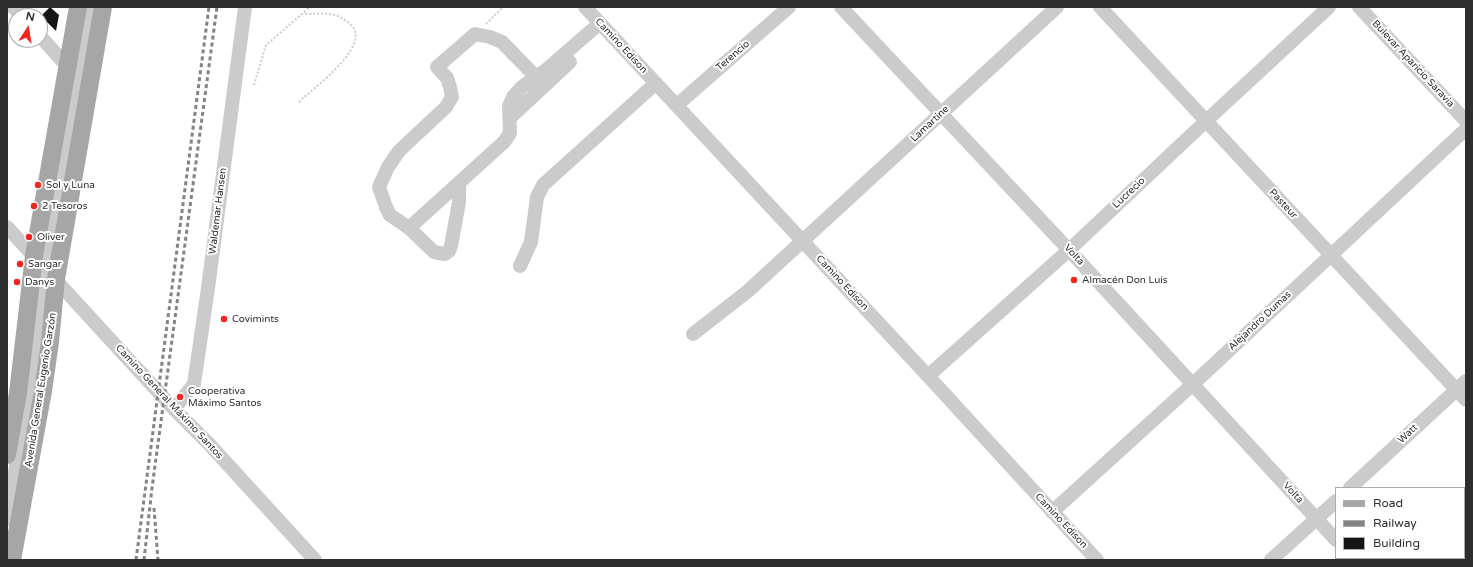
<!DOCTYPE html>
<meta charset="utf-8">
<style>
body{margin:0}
#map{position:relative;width:1473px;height:567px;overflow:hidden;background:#fff;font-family:"Varela Round",sans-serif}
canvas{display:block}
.frame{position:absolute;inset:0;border:8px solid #2e2e2e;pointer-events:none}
.legend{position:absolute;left:1335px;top:487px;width:130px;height:72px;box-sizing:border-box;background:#fff;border:1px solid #ababab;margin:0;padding:5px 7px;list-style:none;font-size:12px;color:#2e2e2e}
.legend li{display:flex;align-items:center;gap:8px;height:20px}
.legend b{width:20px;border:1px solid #ababab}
.north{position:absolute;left:8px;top:8px;width:40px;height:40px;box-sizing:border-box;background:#fff;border:1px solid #ababab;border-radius:50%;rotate:12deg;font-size:11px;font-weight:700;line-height:16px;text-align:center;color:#2e2e2e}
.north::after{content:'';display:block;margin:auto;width:14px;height:18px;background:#f5251f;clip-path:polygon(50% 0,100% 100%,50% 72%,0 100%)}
</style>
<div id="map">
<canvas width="1473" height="567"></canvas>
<div class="frame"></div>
<ul class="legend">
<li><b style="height:5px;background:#a6a6a6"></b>Road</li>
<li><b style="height:5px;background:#838383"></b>Railway</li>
<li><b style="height:11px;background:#151515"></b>Building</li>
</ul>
<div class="north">N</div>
</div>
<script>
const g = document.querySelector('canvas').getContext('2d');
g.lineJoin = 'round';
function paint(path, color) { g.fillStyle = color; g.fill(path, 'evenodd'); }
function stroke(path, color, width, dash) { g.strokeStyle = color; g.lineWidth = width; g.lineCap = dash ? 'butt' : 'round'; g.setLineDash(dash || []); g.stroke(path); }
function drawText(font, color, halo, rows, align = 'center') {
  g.font = font + ' "Varela Round",sans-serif'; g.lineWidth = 4; g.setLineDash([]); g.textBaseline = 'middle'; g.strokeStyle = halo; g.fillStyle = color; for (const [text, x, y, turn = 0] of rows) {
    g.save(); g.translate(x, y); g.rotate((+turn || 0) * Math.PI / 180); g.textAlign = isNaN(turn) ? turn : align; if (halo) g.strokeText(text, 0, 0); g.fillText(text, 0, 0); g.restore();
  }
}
paint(new Path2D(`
 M 50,7 L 59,15 L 56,31 L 41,16 Z`), '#151515');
stroke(new Path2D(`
 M 486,24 L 503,7
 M 254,85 L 266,45 L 310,7
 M 299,102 C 312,89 371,47 352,26 C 336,10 324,14 303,14`), '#cbcbcb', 2, [2, 2]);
stroke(new Path2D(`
 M 13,7 L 22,16
 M 585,7 L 928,376 L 1097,560
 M 841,7 L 1069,250 L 1336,540
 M 1100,7 L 1466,400
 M 1359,7 L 1466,121
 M 40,36 L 67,66
 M 677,105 L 789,7
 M 510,118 L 570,62
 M 459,183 L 459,202 L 451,246 L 449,251 L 445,254 L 434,252 L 409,228 L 504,142 L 510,133 L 509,106 L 513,97 L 522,87 L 546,70 L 600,23
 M 7,227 L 174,409 L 210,445 L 315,560
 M 409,228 L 390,215 L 386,207 L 379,187 L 388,167 L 399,151 L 446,107 L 452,97 L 450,87 L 447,78 L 437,67 L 475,34 L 490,37 L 502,42 L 536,77
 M 520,266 L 531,242 L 537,197 L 543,185 L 656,83
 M 693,334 L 748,291 L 1057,7
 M 928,376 L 1069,250 L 1206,121 L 1329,7
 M 174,409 L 194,384 L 208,288 L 245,7
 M 1350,488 L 1466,381
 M 1052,512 L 1193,384 L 1466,129
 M 7,519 L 31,380 L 46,269 L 90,7
 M 1352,558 L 1354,560
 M 1271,560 L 1336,501`), '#cbcbcb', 14);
stroke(new Path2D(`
 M 7,455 L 18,393 L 34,256 L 78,7
 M 12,560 L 43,391 L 50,342 L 56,279 L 103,7`), '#a6a6a6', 18);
stroke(new Path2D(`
 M 154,508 L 158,560
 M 136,560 L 209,7
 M 144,560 L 152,488 L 217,7`), '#838383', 3, [4, 3]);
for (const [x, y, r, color] of [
 [38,185,4,"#f5251f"],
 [34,206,4,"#f5251f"],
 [29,237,4,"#f5251f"],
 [20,264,4,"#f5251f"],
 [1074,280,4,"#f5251f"],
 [17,282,4,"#f5251f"],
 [224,319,4,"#f5251f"],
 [180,397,4,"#f5251f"]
]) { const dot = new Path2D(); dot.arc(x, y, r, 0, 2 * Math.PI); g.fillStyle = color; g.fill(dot); stroke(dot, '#fff', 1.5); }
drawText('10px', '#2e2e2e', '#fff', [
 ["Camino Edison",621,46,47],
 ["Terencio",733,56,-41],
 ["Bulevar Aparicio Saravia",1413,64,47],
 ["Lamartine",930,124,-43],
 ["Lucrecio",1129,193,-43],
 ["Pasteur",1283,204,47],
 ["Waldemar Hansen",218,211,-83],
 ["Volta",1074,255,47],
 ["Camino Edison",842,283,47],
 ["Alejandro Dumas",1260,321,-43],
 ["Avenida General Eugenio Garzón",41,390,-81],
 ["Camino General Máximo Santos",169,402,47],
 ["Watt",1408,434,-43],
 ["Volta",1293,493,47],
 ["Camino Edison",1061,521,47]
]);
drawText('10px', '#2e2e2e', '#fff', [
 ["Sol y Luna",46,185],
 ["2 Tesoros",42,206],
 ["Oliver",37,237],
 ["Sangar",28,264],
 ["Almacén Don Luís",1082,280],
 ["Danys",25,282],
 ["Covimints",232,319],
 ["Cooperativa",188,391],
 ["Máximo Santos",188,403]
], 'left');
</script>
